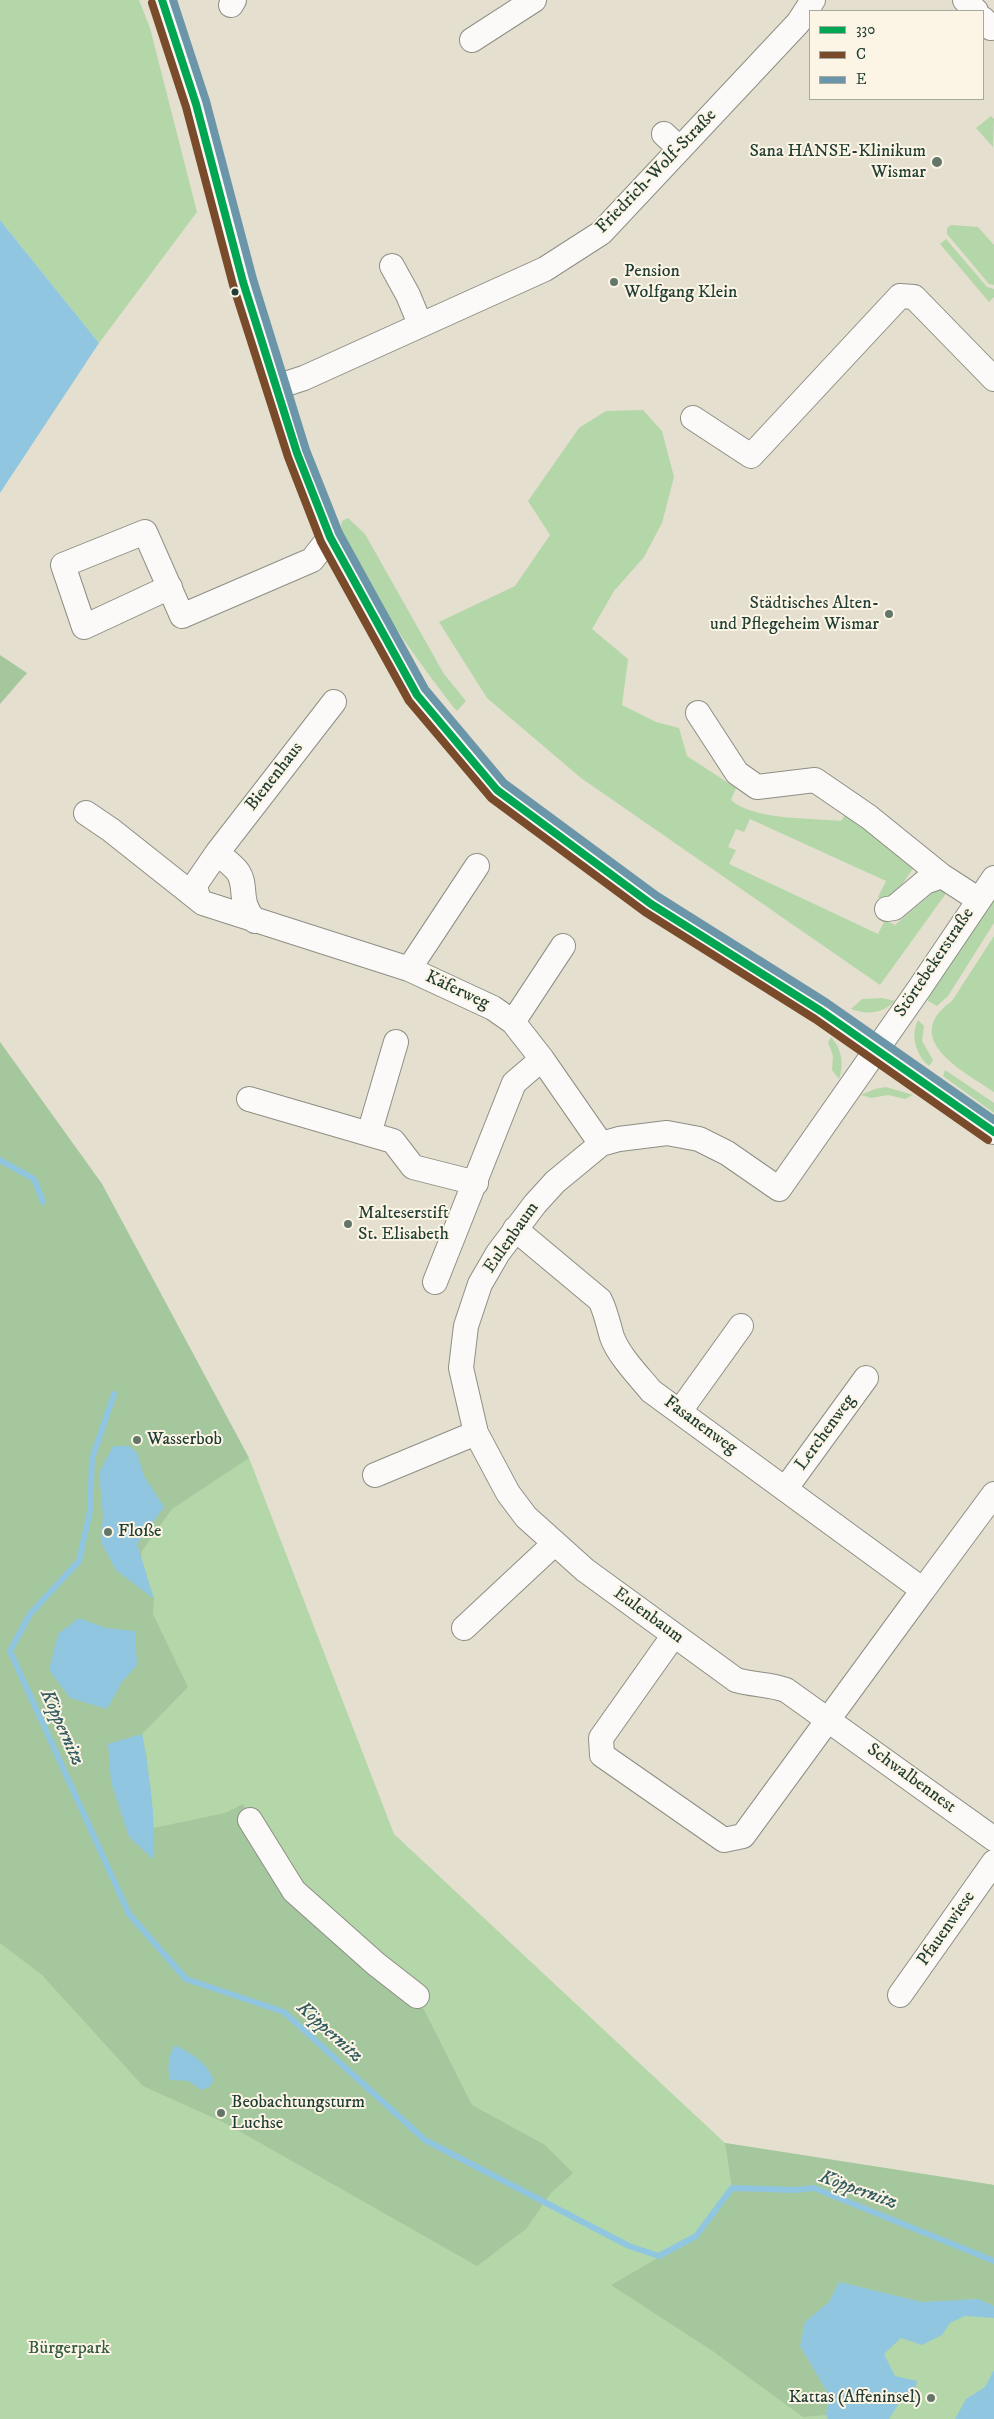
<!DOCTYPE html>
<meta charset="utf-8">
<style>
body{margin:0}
#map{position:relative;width:994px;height:2419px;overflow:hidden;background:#e4dfce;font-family:"IM FELL DW Pica",serif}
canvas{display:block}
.legend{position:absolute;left:809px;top:10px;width:175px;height:90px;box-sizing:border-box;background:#fcf5e5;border:1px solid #a4ab9e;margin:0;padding:6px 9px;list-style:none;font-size:15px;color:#1f3d34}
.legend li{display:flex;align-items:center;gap:10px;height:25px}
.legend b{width:25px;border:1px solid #a4ab9e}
</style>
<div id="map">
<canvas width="994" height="2419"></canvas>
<ul class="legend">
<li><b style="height:6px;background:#00a651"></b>330</li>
<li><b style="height:6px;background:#7a4b2a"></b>C</li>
<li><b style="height:6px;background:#6b96aa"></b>E</li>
</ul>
</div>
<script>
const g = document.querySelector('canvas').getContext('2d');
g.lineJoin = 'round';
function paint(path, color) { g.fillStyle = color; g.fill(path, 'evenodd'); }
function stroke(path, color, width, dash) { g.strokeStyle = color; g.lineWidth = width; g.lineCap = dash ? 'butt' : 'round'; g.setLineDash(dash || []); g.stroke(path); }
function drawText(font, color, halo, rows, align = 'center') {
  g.font = font + ' "IM FELL DW Pica",serif'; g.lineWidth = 4; g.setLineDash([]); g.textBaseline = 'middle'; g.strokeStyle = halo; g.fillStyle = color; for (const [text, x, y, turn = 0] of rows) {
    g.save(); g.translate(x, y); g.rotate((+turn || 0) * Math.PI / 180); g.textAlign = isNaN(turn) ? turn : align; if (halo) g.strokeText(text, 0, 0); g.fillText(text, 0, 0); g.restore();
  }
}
paint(new Path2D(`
 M 0,0 L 139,0 L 150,28 L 197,212 L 99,343 L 0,220 Z
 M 991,116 L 994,119 L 993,147 L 976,128 Z
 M 951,225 L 978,227 L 994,245 L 994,285 L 989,284 L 947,234 L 947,228 Z
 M 946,239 L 987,287 L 994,289 L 994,297 L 989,302 L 940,244 Z
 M 643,410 L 662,431 L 674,477 L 662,523 L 644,557 L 614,591 L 592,629 L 628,659 L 622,705 L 656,722 L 679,728 L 687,756 L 736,788 L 731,800 C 752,820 812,818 841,821 L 849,809 L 914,867 L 894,896 L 881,900 L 878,897 L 886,881 L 750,819 L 744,832 L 736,829 L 728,847 L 736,850 L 729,864 L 878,934 L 885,920 L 895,925 L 939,887 L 947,892 L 880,985 L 581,778 L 487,698 L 439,622 L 515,586 L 550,535 L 528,501 L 579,428 L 606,411 Z
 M 348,518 L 365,534 L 444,674 L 466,701 L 457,711 C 437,687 332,546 342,521 Z
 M 994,897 L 994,923 L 948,996 L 937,1006 L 928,1001 L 929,994 Z
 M 994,936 L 994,1092 C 963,1071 899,1039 952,1001 Z
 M 882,998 L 895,1001 C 882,1014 867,1015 851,1009 L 862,999 Z
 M 918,1020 L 924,1026 L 922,1041 L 933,1060 L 929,1066 C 916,1055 910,1036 918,1020 Z
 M 831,1037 C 842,1049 844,1064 839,1079 L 832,1070 L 833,1056 L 828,1042 Z
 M 0,1042 L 102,1184 L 249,1458 L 394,1834 L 725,2143 L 994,2185 L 994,2419 L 0,2419 Z
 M 945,1070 L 994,1103 L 994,1113 L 943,1076 Z
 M 886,1087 L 913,1095 L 905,1099 L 888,1095 L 871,1098 L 861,1095 L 875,1089 Z`), '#b4d7a9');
paint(new Path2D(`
 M 0,655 L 27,673 L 0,704 Z
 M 0,1042 L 102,1184 L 249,1458 L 172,1509 L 142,1551 L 141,1558 L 154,1599 L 153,1614 L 188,1687 L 142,1734 L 147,1759 L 153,1828 L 225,1813 L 243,1804 L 294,1891 L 417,1996 L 472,2105 L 545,2145 L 573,2173 L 551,2193 L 526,2229 L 477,2266 L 225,2123 L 143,2086 L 42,1975 L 0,1943 Z
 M 725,2143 L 994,2185 L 994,2306 L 978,2299 L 922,2302 L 839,2282 L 829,2302 L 805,2322 L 800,2346 L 829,2395 L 826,2415 L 803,2417 L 714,2352 L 611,2285 L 696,2236 L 732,2188 Z`), '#a5c79e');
paint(new Path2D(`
 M 0,220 L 99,343 L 0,493 Z
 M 113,1446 L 129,1446 L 137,1453 L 144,1476 L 164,1507 L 137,1544 L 154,1599 L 116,1570 L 101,1542 L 103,1515 L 99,1473 Z
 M 79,1618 L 106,1628 L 135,1631 L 137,1665 L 122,1682 L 107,1709 L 70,1698 L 49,1670 L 58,1634 Z
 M 142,1734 C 149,1772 157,1821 153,1859 L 129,1837 L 111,1782 L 108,1744 Z
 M 175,2045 C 192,2054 208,2063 214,2081 L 209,2087 L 201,2090 L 189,2081 L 170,2080 C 167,2068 168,2056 175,2045 Z
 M 839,2282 L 922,2302 L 978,2299 L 994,2306 L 994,2318 L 965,2316 L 950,2323 L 942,2335 L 922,2345 L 901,2338 L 884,2354 L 895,2376 L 917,2381 L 912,2403 L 901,2400 L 889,2419 L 828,2419 L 826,2415 L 829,2395 L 800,2346 L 805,2322 L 829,2302 Z
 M 994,2370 L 994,2419 L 955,2419 L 966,2399 L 985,2387 Z`), '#91c6e0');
stroke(new Path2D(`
 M 0,1160 L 34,1179 L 43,1202
 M 114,1394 L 92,1459 L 90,1511 L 79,1561 L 30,1614 L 10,1651 L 129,1914 L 186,1979 L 284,2012 L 425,2140 L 629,2246 L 659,2256 L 696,2236 L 732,2188 L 795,2190 L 814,2188 L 994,2261`), '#91c6e0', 6);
const minor = new Path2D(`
 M 162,0 L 196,104 L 243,282 L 297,453 L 330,537 L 417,695 L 497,790 L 651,904 L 821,1011 L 994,1132
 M 965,0 L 976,11
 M 231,5 L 234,0
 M 983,19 L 991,28 L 994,26
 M 472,40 L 534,0
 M 664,134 L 680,149
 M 392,266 L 408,295 L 420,324
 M 276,387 L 304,378 L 545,269 L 601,233 L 798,23 L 813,0
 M 693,418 L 751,456 L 900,296 L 914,297 L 994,379
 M 170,587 L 84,627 L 63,565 L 145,532 L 182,616 L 312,560 L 330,537
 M 698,713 L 737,773 L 757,787 L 815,780 L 869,817 L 942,876 L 979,900
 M 86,813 L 111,830 L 203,903 L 409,969 L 493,1008 L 513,1022 L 542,1059 L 601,1144
 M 217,853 L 334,702
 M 994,878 L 919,989 L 779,1189 L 727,1153 L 699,1139 L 667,1133 L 619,1139 L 601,1144 L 555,1182 L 535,1204 L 498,1253 L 480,1284 L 466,1326 L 461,1368 L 476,1433 L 508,1493 L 526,1517 L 585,1570 L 736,1680 C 753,1685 769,1684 786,1690 L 994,1839
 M 198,898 L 195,885 L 217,853 C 224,859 233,865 238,872 C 248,887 237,901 255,921
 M 887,909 L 894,908 L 925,882 L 942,876
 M 409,969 L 477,866
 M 513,1022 L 563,946
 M 249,1099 L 393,1141 L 413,1167 L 476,1183
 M 369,1134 L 396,1042
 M 515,1229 L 600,1300 C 606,1312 608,1324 612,1337 C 619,1356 638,1375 651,1391 L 923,1590 L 743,1836 L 724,1840 L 602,1755 L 601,1738 L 674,1635
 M 435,1282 L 514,1083 L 542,1059
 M 680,1411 L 741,1326
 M 375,1475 L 476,1433
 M 786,1488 L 866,1378
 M 923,1590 L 994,1494
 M 464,1628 L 554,1544
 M 250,1820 L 294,1891 L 376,1964 L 417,1996
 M 900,1995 L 994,1862`);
stroke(minor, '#8d8f85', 26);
stroke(minor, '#fbfaf8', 24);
stroke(new Path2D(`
 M 162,0 L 196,104 L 243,282 L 297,453 L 330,537 L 417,695 L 497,790 L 651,904 L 821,1011 L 994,1132`), '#00a651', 8);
stroke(new Path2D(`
 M 152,3 L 186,107 L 233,285 L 288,457 L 321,542 L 409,701 L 491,798 L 645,912 L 815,1019 L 988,1140`), '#7a4b2a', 8);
stroke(new Path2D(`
 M 173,0 L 206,101 L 253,279 L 306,450 L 339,533 L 425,689 L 504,783 L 657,896 L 827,1003 L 994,1120`), '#6b96aa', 8);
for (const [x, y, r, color] of [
 [937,162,6,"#64766a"],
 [614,282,5,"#64766a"],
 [235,292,4.5,"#1f3d34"],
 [889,614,5,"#64766a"],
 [348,1224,5,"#64766a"],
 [137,1440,5,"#64766a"],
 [108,1532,5,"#64766a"],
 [221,2113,5,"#64766a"],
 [931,2398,5,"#64766a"]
]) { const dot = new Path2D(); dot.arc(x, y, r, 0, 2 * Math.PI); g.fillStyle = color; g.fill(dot); stroke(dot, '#fcf5e5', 2); }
drawText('18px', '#1f3d34', '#fcf5e5', [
 ["Sana HANSE-Klinikum",926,152,"right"],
 ["Wismar",926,173,"right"],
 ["Pension",624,272],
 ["Wolfgang Klein",624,293],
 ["Städtisches Alten-",879,604,"right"],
 ["und Pflegeheim Wismar",879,625,"right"],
 ["Malteserstift",358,1214],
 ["St. Elisabeth",358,1235],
 ["Wasserbob",147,1440],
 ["Floße",118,1532],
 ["Beobachtungsturm",231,2103],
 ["Luchse",231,2124],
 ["Kattas (Affeninsel)",921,2398,"right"]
], 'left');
drawText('18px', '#1f3d34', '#fcf5e5', [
 ["Friedrich-Wolf-Straße",657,172,-46],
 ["Bienenhaus",275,777,-52],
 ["Störtebekerstraße",935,963,-56],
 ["Käferweg",457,991,25],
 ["Eulenbaum",512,1238,-55],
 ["Fasanenweg",700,1426,36],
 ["Lerchenweg",826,1433,-54],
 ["Eulenbaum",648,1616,36],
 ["Schwalbennest",911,1779,36],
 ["Pfauenwiese",947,1929,-55]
]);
drawText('18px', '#355b45', '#fcf5e5', [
 ["Bürgerpark",69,2349]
]);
drawText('italic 19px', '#335c61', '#fcf5e5', [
 ["Köppernitz",61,1728,66],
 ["Köppernitz",329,2033,42],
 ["Köppernitz",858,2191,20]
]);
</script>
